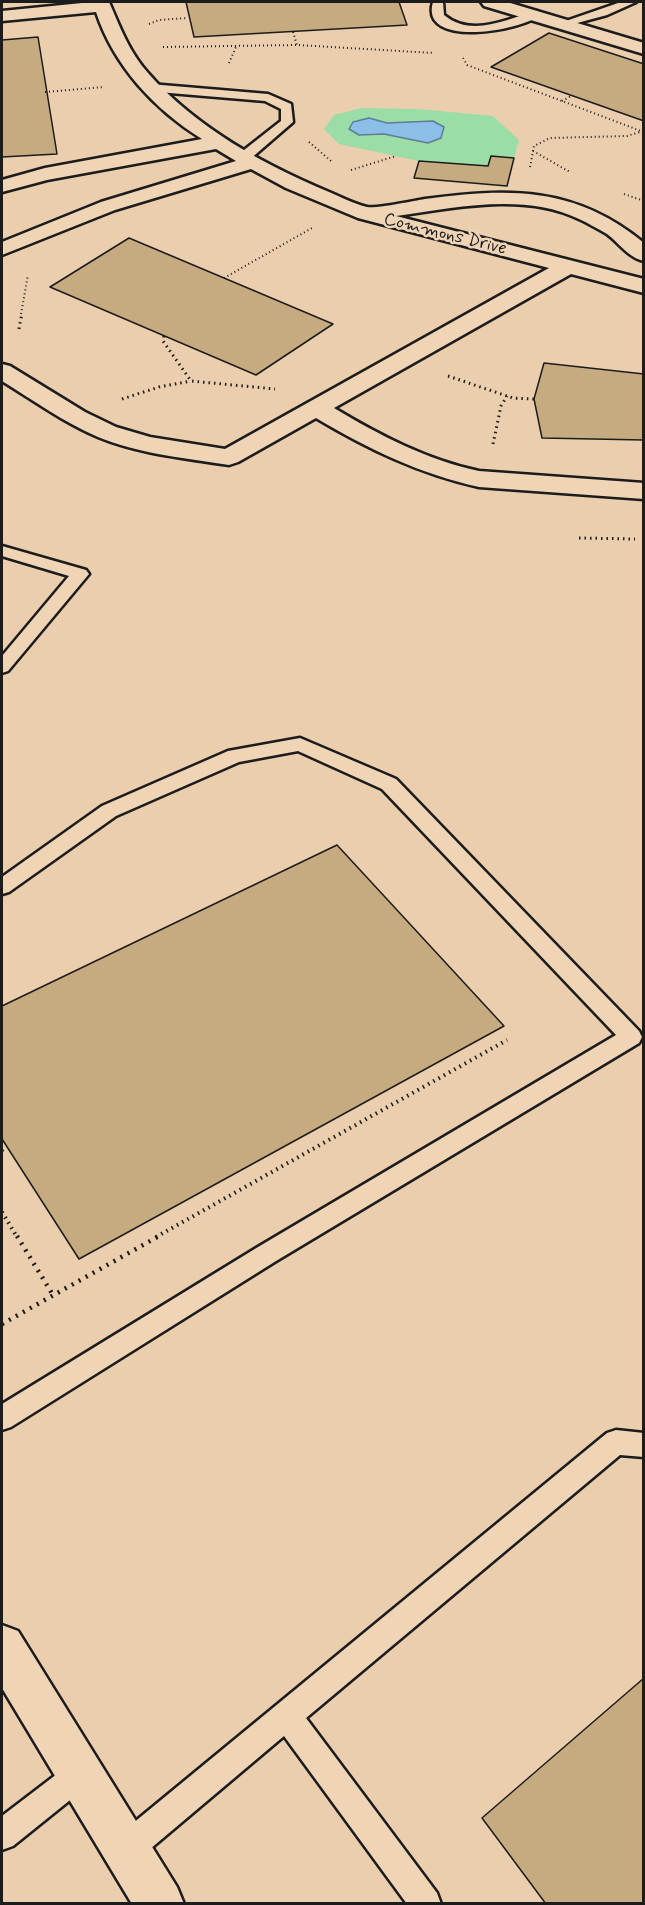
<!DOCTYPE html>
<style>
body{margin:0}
#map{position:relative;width:645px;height:1905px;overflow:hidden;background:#eacead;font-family:Mynerve,sans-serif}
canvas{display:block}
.frame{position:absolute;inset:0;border:3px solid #1c1c1c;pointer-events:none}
</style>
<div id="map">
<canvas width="645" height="1905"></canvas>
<div class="frame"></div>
</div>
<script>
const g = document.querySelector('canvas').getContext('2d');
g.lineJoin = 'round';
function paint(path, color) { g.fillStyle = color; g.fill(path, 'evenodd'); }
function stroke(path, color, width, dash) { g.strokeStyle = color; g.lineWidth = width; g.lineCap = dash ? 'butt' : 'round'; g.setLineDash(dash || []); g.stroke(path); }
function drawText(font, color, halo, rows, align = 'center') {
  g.font = font + ' Mynerve,sans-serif'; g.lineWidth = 5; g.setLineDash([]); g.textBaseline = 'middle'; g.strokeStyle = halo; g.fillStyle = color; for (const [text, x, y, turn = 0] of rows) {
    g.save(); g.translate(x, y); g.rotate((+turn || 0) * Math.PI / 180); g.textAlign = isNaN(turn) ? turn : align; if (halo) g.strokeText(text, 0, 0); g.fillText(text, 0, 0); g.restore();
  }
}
paint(new Path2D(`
 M 362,108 L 418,109 L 493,116 L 519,140 L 514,158 L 491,156 L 488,166 L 419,161 L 339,144 L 324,129 L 334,115 Z`), '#9bdda7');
const water = new Path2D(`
 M 369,118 L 387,123 L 433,121 L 444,127 L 441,138 L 428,143 L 384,134 L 359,135 L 349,129 L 353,122 Z`);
paint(water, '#8bbfe8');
stroke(water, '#5f7e96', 1.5);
const building = new Path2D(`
 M 186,2 L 399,2 L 407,25 L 194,37 Z
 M 549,33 L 644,64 L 644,121 L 491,67 Z
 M 38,37 L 57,154 L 2,157 L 2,40 Z
 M 491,156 L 514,158 L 507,186 L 414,178 L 419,161 L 488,166 Z
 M 129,238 L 224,278 L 333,324 L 256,375 L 50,287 Z
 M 544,363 L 644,374 L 644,440 L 542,438 L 534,399 Z
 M 337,845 L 504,1026 L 79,1259 L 2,1139 L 2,1006 Z
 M 644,1678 L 644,1904 L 546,1904 L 482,1818 Z`);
paint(building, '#c7ab80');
stroke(building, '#1c1c1c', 1.5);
const service = new Path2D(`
 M 433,2 L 443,2 L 444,15 C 472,38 506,19 536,11 L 542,14 C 523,31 419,49 433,2 Z
 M 621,2 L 636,2 L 607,15 L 566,26 L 560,23 Z
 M 150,84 L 268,94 L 291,104 L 293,122 L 249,160 L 239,160 L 238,157 L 239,154 L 281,121 L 281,109 L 265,101 L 146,91 L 144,88 Z
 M 2,546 L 86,570 L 89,574 L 8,671 L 2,673 L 2,656 L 69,576 L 2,556 Z
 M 300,738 L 396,779 L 639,1031 L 642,1037 L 639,1043 L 276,1261 L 11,1427 L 2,1430 L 2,1404 L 258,1247 L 616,1035 L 382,789 L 298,751 L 239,762 L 116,816 L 9,892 L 2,894 L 2,877 L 102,806 L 228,751 Z
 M 616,1430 L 644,1433 L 644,1457 L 620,1455 L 306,1718 L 437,1893 L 441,1904 L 407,1904 L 284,1736 L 137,1860 L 126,1864 L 115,1860 L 111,1849 L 115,1838 L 607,1433 Z
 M 80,1759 L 90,1764 L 95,1774 L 90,1784 L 13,1846 L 2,1850 L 2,1816 L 70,1764 Z`);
const minor = new Path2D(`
 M 92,2 L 109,2 C 120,27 129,52 148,73 C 195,127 264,165 329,192 C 341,197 354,204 367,207 C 375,209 413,201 425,199 C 509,188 575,186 644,243 L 644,261 C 629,258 619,243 607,234 C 598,229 588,223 579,219 C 524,192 453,208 396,216 L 644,279 L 644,293 L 571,274 L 334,408 C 379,435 427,460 479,471 L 644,483 L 644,499 L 479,487 C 420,474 368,449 316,418 L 238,462 L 229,465 C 185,458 139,454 98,437 C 63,422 33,400 2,381 L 2,364 L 10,366 L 85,412 L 116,427 L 150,437 L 225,449 L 549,268 L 358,218 L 286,188 L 251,169 L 115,210 L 2,255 L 2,242 L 101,202 L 236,161 L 216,149 L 47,180 L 2,192 L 2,180 L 45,168 L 202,139 C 154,109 114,66 96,12 L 2,21 L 2,11 Z
 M 481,2 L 507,2 L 644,43 L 644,54 L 484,6 Z
 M 2,1625 L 18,1631 L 177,1887 L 184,1904 L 132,1904 L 2,1688 Z`);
stroke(service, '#1c1c1c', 5);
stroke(minor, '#1c1c1c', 5);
stroke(new Path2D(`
 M 149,24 L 159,20 L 188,18
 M 293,32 L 297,45
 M 163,47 L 297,45 L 434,53
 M 463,58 L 467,65 L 641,131
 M 229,63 L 236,47
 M 45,92 L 104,87
 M 562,101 L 571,96
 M 309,142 L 331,161
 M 533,151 L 570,172
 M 530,167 L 534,146 L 550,138 L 627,136 L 640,132
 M 351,170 L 396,156
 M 624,194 L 644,201
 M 224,278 L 312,228
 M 21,314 L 28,275`), '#1c1c1c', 2, [1, 3]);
stroke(new Path2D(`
 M 19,329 L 22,313
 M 164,336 L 163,341 L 191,381 L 275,389
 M 448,376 L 513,398 L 534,399
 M 122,399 L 159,387 L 191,381
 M 493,444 L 501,406 L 507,396
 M 579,538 L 635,539`), '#1c1c1c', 3, [1.5, 4]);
stroke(new Path2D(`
 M 2,1150 L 7,1147
 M 2,1212 L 17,1237
 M 156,1237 L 507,1040`), '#1c1c1c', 4, [1.5, 4.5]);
stroke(new Path2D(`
 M 17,1236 L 53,1295
 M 2,1324 L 159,1236`), '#1c1c1c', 4.5, [2, 6]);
paint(service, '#efd4b6');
paint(minor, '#efd4b6');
drawText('18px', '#1c1c1c', '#efd4b6', [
 ["Commons Drive",445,235,14]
]);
</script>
